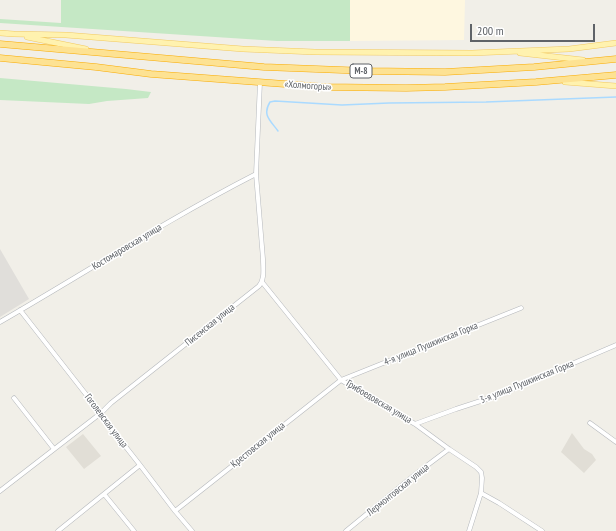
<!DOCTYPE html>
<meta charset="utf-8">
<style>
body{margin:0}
#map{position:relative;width:616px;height:531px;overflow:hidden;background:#f1efe8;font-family:"PT Sans Narrow",sans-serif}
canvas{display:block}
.scale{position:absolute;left:470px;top:24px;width:125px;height:18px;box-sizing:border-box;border:2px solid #5f6368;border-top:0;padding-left:5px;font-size:12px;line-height:14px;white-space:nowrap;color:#5f6368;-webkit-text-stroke:3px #fff;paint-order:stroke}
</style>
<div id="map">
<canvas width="616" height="531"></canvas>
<div class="scale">200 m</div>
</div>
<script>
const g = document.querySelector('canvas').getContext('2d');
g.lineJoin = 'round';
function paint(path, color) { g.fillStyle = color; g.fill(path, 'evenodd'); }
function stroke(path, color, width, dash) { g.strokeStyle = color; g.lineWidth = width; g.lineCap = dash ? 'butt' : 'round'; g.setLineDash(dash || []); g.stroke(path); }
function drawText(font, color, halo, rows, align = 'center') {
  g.font = font + ' "PT Sans Narrow",sans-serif'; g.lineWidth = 3; g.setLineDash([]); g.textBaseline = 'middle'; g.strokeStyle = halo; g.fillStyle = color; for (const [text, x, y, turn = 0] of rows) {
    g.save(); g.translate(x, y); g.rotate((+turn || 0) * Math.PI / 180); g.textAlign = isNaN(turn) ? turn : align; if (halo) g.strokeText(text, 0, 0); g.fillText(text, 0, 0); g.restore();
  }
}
paint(new Path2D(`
 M 350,0 L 465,0 L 464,40 L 350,41 Z`), '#fef7e0');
paint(new Path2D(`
 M 0,249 L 29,299 L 0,317 Z`), '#e0deda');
paint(new Path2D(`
 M 572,433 L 584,449 L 592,454 L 596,460 L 584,473 L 561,452 Z
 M 83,434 L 101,456 L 84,469 L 66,447 Z`), '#e1ded6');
paint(new Path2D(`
 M 61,0 L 350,0 L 350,41 L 277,41 L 0,23 L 0,19 L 61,23 Z
 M 0,78 L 126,89 L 151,92 L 148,98 L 107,101 L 89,104 L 0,100 Z`), '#c5e8c5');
stroke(new Path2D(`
 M 278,131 C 270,120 262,115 270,102 L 275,101 L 342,105 L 389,103 L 486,102 L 616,97`), '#aadaff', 1.5);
const minor = new Path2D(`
 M 262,282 L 341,380 L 415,424 L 449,449 L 476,467 L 481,472 L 482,478 L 481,493 L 469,531
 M 20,310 L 99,411 L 107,423 L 140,465 L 175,511 L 192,531
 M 0,322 C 85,273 168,219 256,174
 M 14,398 L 54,449
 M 590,423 L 616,442
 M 415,424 L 456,409 L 499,395 L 616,345
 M 0,491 L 101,413 L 111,403 L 259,286 C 265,279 263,269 263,259 L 256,174 L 260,82
 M 481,493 L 499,503 L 542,531
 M 104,494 L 134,531
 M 175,511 L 341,380 L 521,308
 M 58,531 L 140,465
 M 346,531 L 417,473 L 449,449`);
const major = new Path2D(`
 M 0,33 L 14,34 L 66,35 L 243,49 L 315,52 L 472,53 L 569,49 L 616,43
 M 27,37 L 86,49
 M 520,53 L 583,60
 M 565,82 L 616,86`);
const highway = new Path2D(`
 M 0,44 L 264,67 L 368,71 L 445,72 L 534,67 L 616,59
 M 0,58 L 96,67 L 151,74 L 325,87 L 406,88 L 445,87 L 536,82 L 616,75`);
stroke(minor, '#b5b8bc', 5);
stroke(major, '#f2c960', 6);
stroke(highway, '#f9ab00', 7);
stroke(minor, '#fff', 4);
stroke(major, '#fff2af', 5);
stroke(highway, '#fde293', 6);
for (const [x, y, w] of [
 [361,71,22]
]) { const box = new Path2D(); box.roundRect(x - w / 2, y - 7, w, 14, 3); g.fillStyle = '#fff'; g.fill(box); stroke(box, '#5f6368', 1); }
drawText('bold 9px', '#5f6368', null, [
 ["М-8",361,71]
]);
drawText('10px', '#5f6368', '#fff', [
 ["«Холмогоры»",308,86,4],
 ["Костомаровская улица",127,247,-31],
 ["Писемская улица",210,325,-39],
 ["4-я улица Пушкинская Горка",431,344,-22],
 ["3-я улица Пушкинская Горка",527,382,-22],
 ["Грибоедовская улица",379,402,31],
 ["Гоголевская улица",106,421,53],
 ["Крестовская улица",258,445,-39],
 ["Лермонтовская улица",398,490,-39]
]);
</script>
